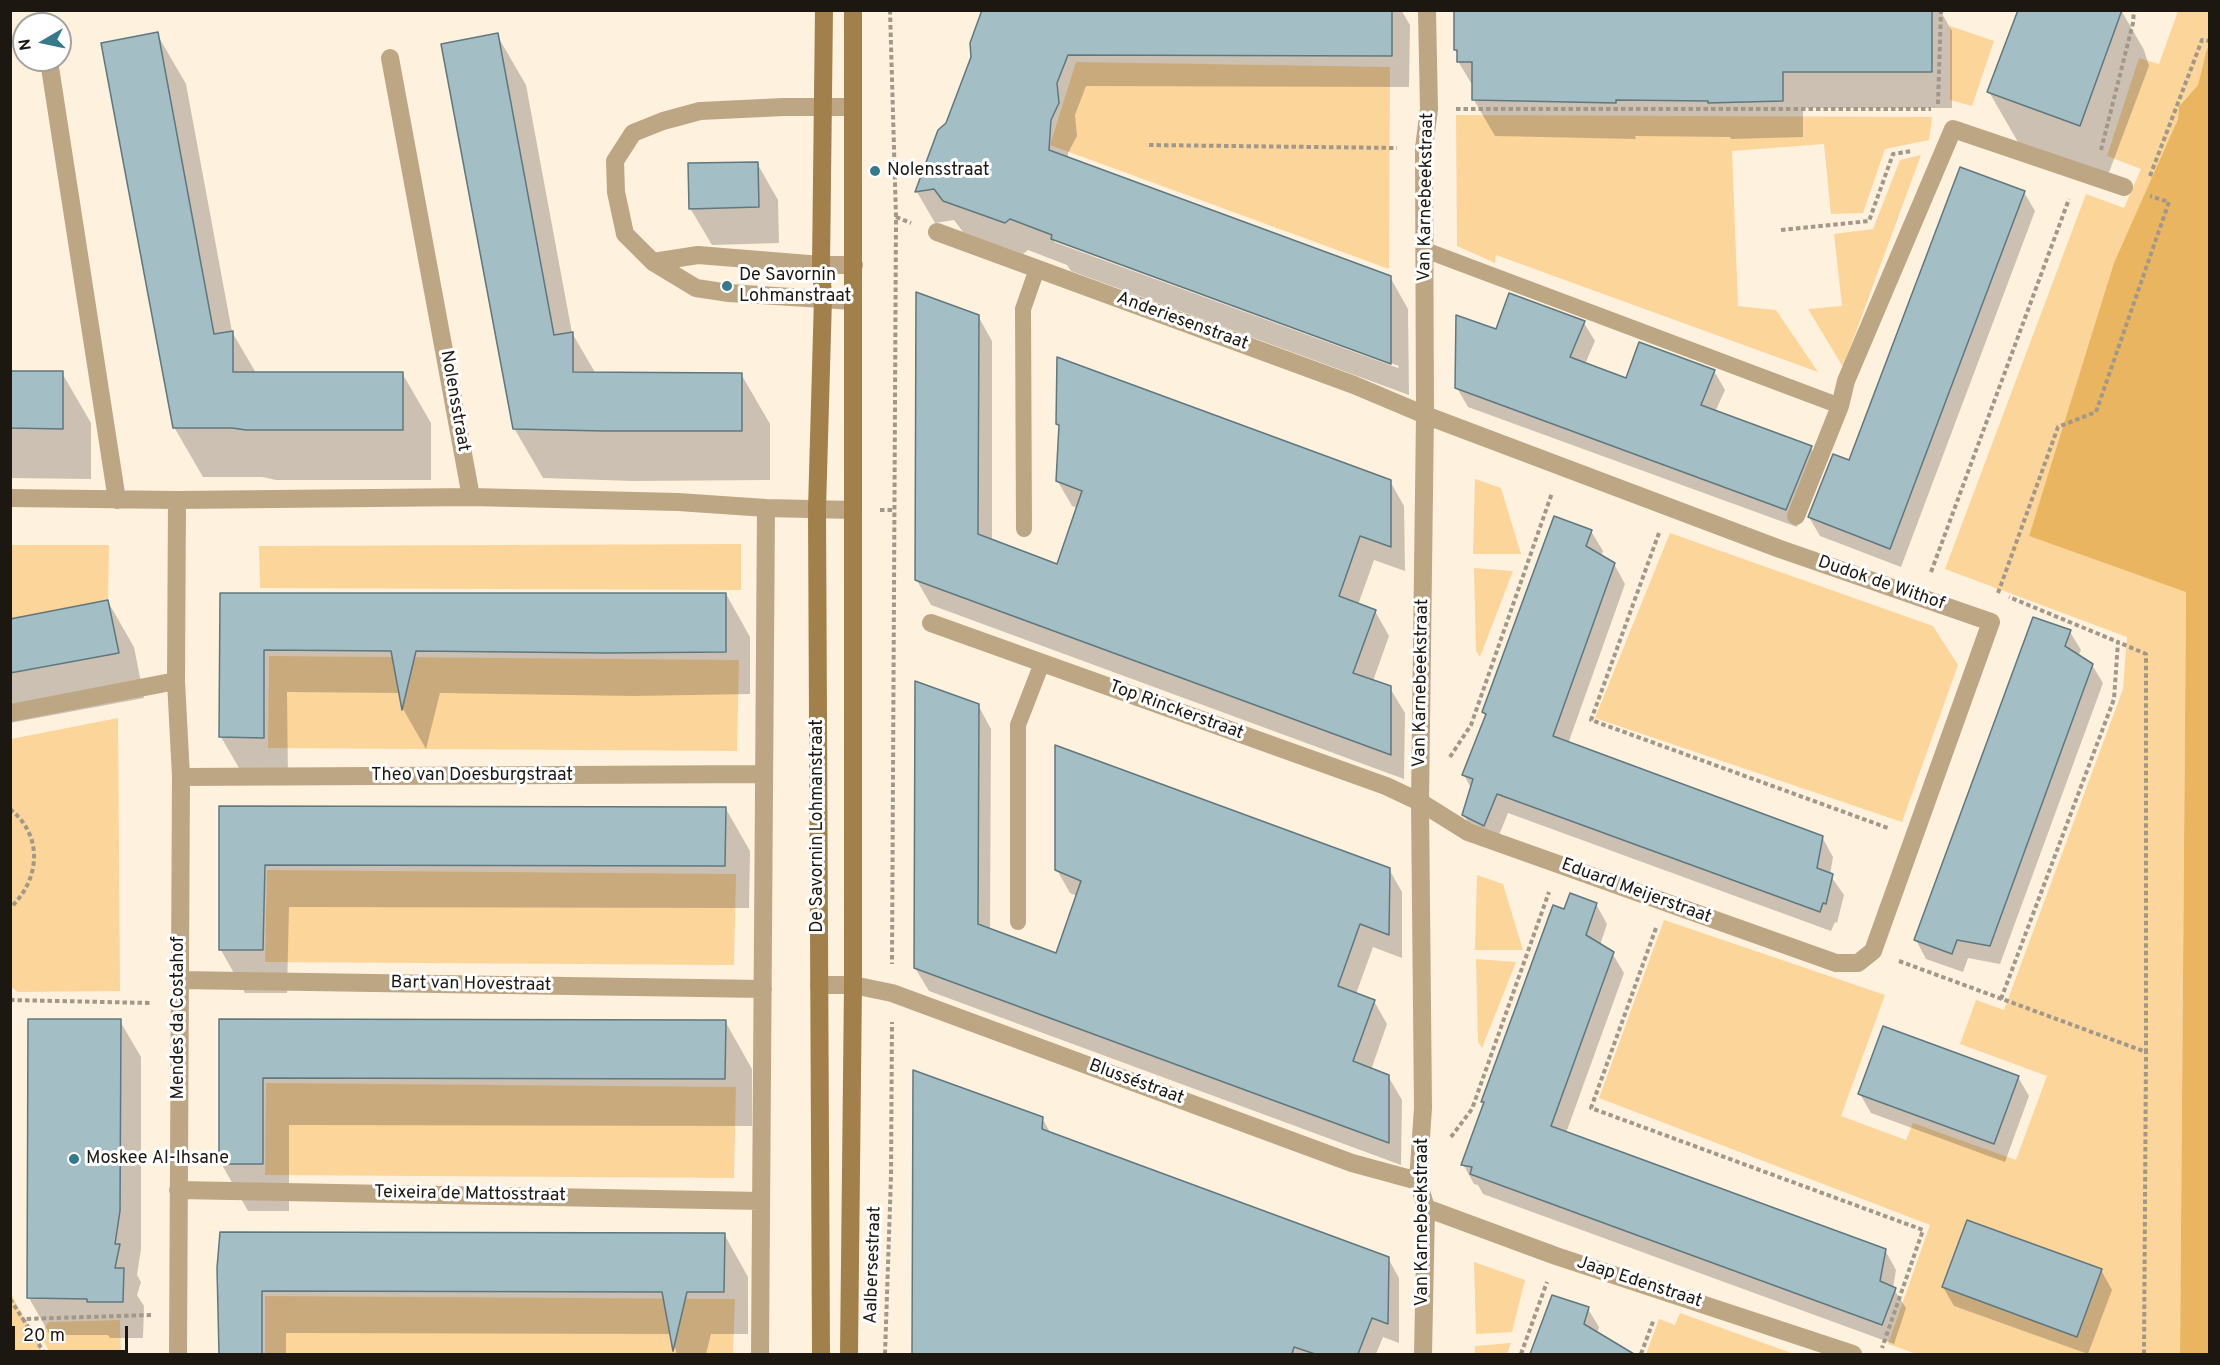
<!DOCTYPE html>
<meta charset="utf-8">
<style>
body{margin:0}
#map{position:relative;width:2220px;height:1365px;overflow:hidden;background:#fef1de;font-family:Overpass,sans-serif}
canvas{display:block}
.frame{position:absolute;inset:0;border:12px solid #1c1811;pointer-events:none}
.north{position:absolute;left:12px;top:12px;width:60px;height:60px;box-sizing:border-box;background:#fff;border:2px solid #a4a3a0;border-radius:50%;rotate:261deg;font-size:16px;font-weight:700;line-height:24px;text-align:center;color:#1c1811}
.north::after{content:'';display:block;margin:auto;width:21px;height:27px;background:#36798a;clip-path:polygon(50% 0,100% 100%,50% 72%,0 100%)}
.scale{position:absolute;left:12px;top:1326px;width:116px;height:27px;box-sizing:border-box;border:3px solid #1c1811;border-top:0;padding-left:8px;font-size:18px;line-height:21px;white-space:nowrap;color:#1c1811;-webkit-text-stroke:4px #fff;paint-order:stroke}
</style>
<div id="map">
<canvas width="2220" height="1365"></canvas>
<div class="frame"></div>
<div class="north">N</div>
<div class="scale">20 m</div>
</div>
<script>
const g = document.querySelector('canvas').getContext('2d');
g.lineJoin = 'round';
function paint(path, color) { g.fillStyle = color; g.fill(path, 'evenodd'); }
function stroke(path, color, width, dash) { g.strokeStyle = color; g.lineWidth = width; g.lineCap = dash ? 'butt' : 'round'; g.setLineDash(dash || []); g.stroke(path); }
function drawText(font, color, halo, rows, align = 'center') {
  g.font = font + ' Overpass,sans-serif'; g.lineWidth = 6; g.setLineDash([]); g.textBaseline = 'middle'; g.strokeStyle = halo; g.fillStyle = color; for (const [text, x, y, turn = 0] of rows) {
    g.save(); g.translate(x, y); g.rotate((+turn || 0) * Math.PI / 180); g.textAlign = isNaN(turn) ? turn : align; if (halo) g.strokeText(text, 0, 0); g.fillText(text, 0, 0); g.restore();
  }
}
paint(new Path2D(`
 M 2178,11 L 2209,11 L 2209,49 L 2207,48 L 2198,85 L 2179,105 L 2178,118 L 2029,536 L 2186,591 L 2180,1354 L 1917,1354 L 1888,1344 L 1930,1225 L 1599,1098 L 1664,920 L 1885,995 L 1841,1116 L 1906,1140 L 1913,1123 L 2016,1160 L 2047,1076 L 1960,1044 L 1976,1000 L 2004,1010 L 2123,689 L 2127,637 L 1945,569 L 2086,194 L 2124,208 L 2141,169 L 2107,156 L 2139,58 L 2159,64 Z
 M 1950,26 L 1994,41 L 1972,106 L 1950,100 Z
 M 1076,62 L 1390,67 L 1389,269 L 1050,145 Z
 M 1456,115 L 1932,117 L 1929,140 L 1885,149 L 1863,213 L 1831,214 L 1824,144 L 1732,151 L 1738,306 L 1776,310 L 1818,372 L 1496,255 L 1495,263 L 1457,246 Z
 M 1921,155 L 1843,367 L 1808,309 L 1842,306 L 1834,234 L 1873,229 L 1900,160 Z
 M 1475,479 L 1501,488 L 1521,554 L 1473,554 Z
 M 1670,533 L 1933,626 L 1958,665 L 1902,822 L 1595,718 Z
 M 741,544 L 741,590 L 260,588 L 259,546 Z
 M 11,545 L 109,545 L 108,600 L 11,619 Z
 M 1474,568 L 1513,571 L 1480,657 L 1476,651 Z
 M 269,656 L 739,660 L 737,751 L 268,748 Z
 M 118,718 L 120,991 L 18,992 L 10,986 L 11,739 Z
 M 267,870 L 736,874 L 734,965 L 265,962 Z
 M 1477,875 L 1503,884 L 1523,950 L 1475,950 Z
 M 1476,959 L 1516,962 L 1482,1048 L 1478,1042 Z
 M 266,1083 L 736,1087 L 734,1178 L 265,1175 Z
 M 1474,1262 L 1525,1280 L 1512,1332 L 1476,1334 Z
 M 11,1269 L 11,1294 L 44,1354 L 11,1354 Z
 M 265,1296 L 735,1299 L 733,1354 L 265,1354 Z
 M 1680,1313 L 1794,1354 L 1646,1354 L 1659,1319 L 1675,1325 Z
 M 120,1320 L 121,1354 L 51,1354 L 39,1334 L 49,1322 Z
 M 1511,1343 L 1507,1354 L 1475,1354 L 1475,1346 Z`), '#fcd59b');
paint(new Path2D(`
 M 2207,48 L 2210,49 L 2210,1354 L 2180,1354 L 2186,592 L 2029,536 L 2114,263 L 2178,119 L 2179,106 L 2198,85 Z`), '#e9b561');
paint(new Path2D(`
 M 983,10 L 1401,10 L 1410,25 L 1409,87 L 1086,86 L 1075,115 L 1077,136 L 1068,153 L 1068,159 L 1390,277 L 1408,309 L 1409,395 L 1071,271 L 1067,265 L 1028,250 L 1023,254 L 963,232 L 954,220 L 935,223 L 917,192 L 939,131 L 947,124 L 972,57 ZM 1054,239 L 1399,366 L 1398,368 L 1054,242 Z
 M 1455,10 L 1940,10 L 1952,31 L 1952,108 L 1803,108 L 1803,137 L 1731,139 L 1730,137 L 1635,136 L 1636,139 L 1495,136 L 1474,100 L 1474,88 L 1458,61 L 1458,55 L 1455,49 Z
 M 2121,10 L 2144,50 L 2149,66 L 2108,175 L 2018,142 L 1989,92 Z
 M 157,34 L 186,84 L 232,332 L 256,373 L 402,373 L 431,423 L 431,480 L 276,480 L 262,477 L 203,477 L 174,427 Z
 M 497,35 L 526,85 L 572,333 L 596,374 L 741,374 L 770,424 L 770,480 L 633,481 L 543,478 L 514,428 Z
 M 757,163 L 778,200 L 779,243 L 712,245 L 690,208 Z
 M 2024,192 L 2035,211 L 1901,567 L 1820,536 L 1809,517 L 1850,462 Z
 M 978,316 L 992,341 L 992,541 L 1058,565 L 1078,508 L 1072,506 L 1057,480 L 1060,428 L 1058,424 L 1390,481 L 1404,506 L 1405,571 L 1374,560 L 1358,605 L 1375,611 L 1389,636 L 1373,681 L 1390,688 L 1405,713 L 1404,779 L 931,605 L 916,579 Z
 M 1584,323 L 1595,341 L 1585,364 L 1627,380 L 1714,371 L 1725,390 L 1715,412 L 1811,448 L 1821,466 L 1797,527 L 1468,407 L 1457,388 L 1497,331 Z
 M 10,373 L 62,373 L 91,423 L 91,479 L 10,478 Z
 M 1591,531 L 1603,551 L 1601,556 L 1614,564 L 1625,584 L 1568,744 L 1822,837 L 1833,857 L 1830,875 L 1844,895 L 1837,923 L 1835,922 L 1831,931 L 1508,813 L 1495,845 L 1475,835 L 1464,815 L 1471,788 L 1464,775 L 1487,717 L 1484,712 Z
 M 221,594 L 726,594 L 750,637 L 750,694 L 633,696 L 440,693 L 426,749 L 403,709 L 400,693 L 287,692 L 288,780 L 246,780 L 221,737 Z
 M 108,602 L 134,647 L 144,698 L 10,723 L 10,620 Z
 M 2070,632 L 2081,650 L 2078,656 L 2092,665 L 2103,683 L 2000,964 L 1968,958 L 1963,972 L 1926,959 L 1916,940 Z
 M 978,705 L 991,729 L 990,930 L 1057,955 L 1077,896 L 1070,893 L 1057,870 L 1389,869 L 1402,892 L 1402,958 L 1373,947 L 1356,994 L 1374,1001 L 1387,1024 L 1371,1070 L 1388,1076 L 1402,1100 L 1401,1165 L 929,991 L 915,968 Z
 M 221,807 L 726,809 L 750,851 L 749,908 L 289,907 L 287,993 L 245,993 L 221,950 Z
 M 1596,904 L 1607,924 L 1600,945 L 1612,953 L 1624,973 L 1566,1133 L 1885,1250 L 1896,1270 L 1893,1288 L 1906,1308 L 1894,1344 L 1483,1194 L 1478,1185 L 1474,1184 L 1463,1164 L 1485,1105 L 1483,1101 L 1565,911 Z
 M 220,1020 L 725,1021 L 752,1069 L 752,1126 L 289,1125 L 289,1211 L 248,1211 L 221,1163 Z
 M 120,1021 L 141,1057 L 141,1249 L 137,1275 L 141,1282 L 137,1295 L 144,1306 L 143,1338 L 110,1338 L 108,1335 L 50,1335 L 29,1298 Z
 M 914,1072 L 1042,1118 L 1051,1134 L 1388,1258 L 1399,1278 L 1399,1343 L 1383,1337 L 1376,1354 L 913,1354 Z
 M 2018,1077 L 2029,1096 L 2005,1162 L 1871,1113 L 1860,1094 Z
 M 724,1234 L 748,1277 L 748,1334 L 711,1334 L 706,1354 L 677,1354 L 671,1334 L 286,1333 L 286,1354 L 220,1354 L 219,1269 Z
 M 2101,1270 L 2112,1290 L 2088,1354 L 1954,1306 L 1943,1287 Z
 M 1553,1296 L 1588,1309 L 1599,1327 L 1597,1334 L 1608,1341 L 1616,1354 L 1532,1354 Z`), '#0003');
const building = new Path2D(`
 M 982,10 L 1392,10 L 1392,56 L 1068,55 L 1057,83 L 1059,103 L 1051,120 L 1049,150 L 1391,276 L 1391,364 L 1051,239 L 1052,235 L 1010,219 L 1005,223 L 943,201 L 934,189 L 915,192 L 938,130 L 946,123 L 971,57 L 970,43 Z
 M 1454,10 L 1932,10 L 1932,72 L 1783,72 L 1783,101 L 1708,103 L 1708,101 L 1616,100 L 1616,103 L 1472,100 L 1472,62 L 1457,62 L 1457,50 L 1454,50 Z
 M 2018,10 L 2122,10 L 2080,126 L 1987,92 Z
 M 158,32 L 214,334 L 233,331 L 233,372 L 403,372 L 403,430 L 246,430 L 232,428 L 173,428 L 101,43 Z
 M 498,33 L 554,335 L 573,332 L 573,372 L 742,373 L 742,431 L 604,431 L 513,429 L 441,44 Z
 M 758,162 L 759,207 L 689,209 L 688,163 Z
 M 1960,167 L 2025,191 L 1890,549 L 1808,517 L 1833,454 L 1849,460 Z
 M 916,292 L 979,315 L 978,534 L 1057,564 L 1082,491 L 1056,481 L 1059,425 L 1056,424 L 1057,357 L 1391,480 L 1391,547 L 1360,536 L 1339,596 L 1376,610 L 1353,673 L 1391,686 L 1391,755 L 915,580 Z
 M 1509,293 L 1585,321 L 1570,357 L 1626,378 L 1639,342 L 1715,370 L 1701,405 L 1812,446 L 1786,510 L 1455,388 L 1456,315 L 1496,329 Z
 M 10,371 L 63,371 L 63,429 L 10,428 Z
 M 1554,516 L 1592,530 L 1586,546 L 1615,563 L 1553,736 L 1823,836 L 1817,868 L 1833,874 L 1826,904 L 1823,903 L 1820,912 L 1497,794 L 1484,826 L 1462,815 L 1473,779 L 1462,775 L 1486,714 L 1482,712 Z
 M 220,593 L 726,593 L 726,652 L 607,653 L 416,651 L 402,710 L 391,651 L 264,650 L 264,738 L 219,737 Z
 M 108,600 L 119,653 L 10,673 L 10,619 Z
 M 2033,617 L 2071,630 L 2065,646 L 2093,664 L 1990,946 L 1957,940 L 1952,954 L 1914,940 Z
 M 915,681 L 979,704 L 978,924 L 1056,953 L 1081,881 L 1055,870 L 1055,745 L 1390,868 L 1389,935 L 1360,924 L 1338,986 L 1375,1000 L 1353,1061 L 1389,1075 L 1389,1143 L 914,968 Z
 M 219,806 L 726,807 L 725,866 L 265,865 L 263,950 L 219,950 Z
 M 1570,893 L 1597,903 L 1586,935 L 1614,952 L 1551,1126 L 1886,1249 L 1880,1281 L 1896,1288 L 1882,1325 L 1470,1174 L 1472,1167 L 1461,1165 L 1484,1102 L 1481,1102 L 1553,905 L 1564,909 Z
 M 28,1019 L 121,1019 L 120,1211 L 115,1244 L 120,1244 L 115,1268 L 124,1268 L 123,1302 L 87,1302 L 87,1299 L 27,1298 Z
 M 219,1019 L 726,1020 L 725,1079 L 263,1078 L 263,1164 L 219,1164 Z
 M 1883,1026 L 2019,1076 L 1994,1144 L 1858,1094 Z
 M 913,1070 L 1043,1117 L 1042,1129 L 1389,1257 L 1388,1324 L 1372,1318 L 1358,1354 L 1315,1354 L 1294,1347 L 1292,1354 L 912,1354 Z
 M 1967,1220 L 2102,1269 L 2077,1337 L 1942,1287 Z
 M 220,1232 L 725,1233 L 724,1292 L 687,1292 L 673,1351 L 662,1292 L 262,1291 L 262,1354 L 219,1354 L 217,1268 Z
 M 1552,1295 L 1589,1307 L 1584,1324 L 1634,1354 L 1530,1354 Z`);
paint(building, '#a4bec5');
stroke(building, '#60777e', 1.5);
stroke(new Path2D(`
 M 890,10 L 896,217 L 892,964
 M 1938,104 L 1941,10
 M 1456,109 L 1931,109
 M 1149,145 L 1397,148
 M 2101,150 L 2133,23 L 2134,10
 M 2150,176 L 2202,40 L 2210,41
 M 896,217 L 911,223
 M 1781,230 L 1869,221 L 1893,154 L 1912,151
 M 880,510 L 894,510
 M 1659,533 L 1591,720 L 1888,828
 M 1931,572 L 2069,199
 M 1998,593 L 2058,427 L 2096,412 L 2169,202 L 2150,196
 M 1450,757 L 1471,725 L 1552,493
 M 10,809 C 44,836 40,880 10,908
 M 1656,928 L 1591,1108 L 1923,1230 L 1882,1348
 M 1899,961 L 2146,1052 L 2146,654 L 2118,642
 M 2001,999 L 2114,699 L 2118,642 L 2009,597
 M 10,1000 L 151,1003
 M 1451,1137 L 1472,1109 L 1549,892
 M 10,1299 L 23,1319
 M 45,1354 L 23,1319 L 151,1315
 M 885,1354 L 891,1176 L 892,1022
 M 1521,1354 L 1547,1282
 M 1641,1354 L 1654,1319
 M 2144,1354 L 2146,1052`), '#a1988a', 4, [4.5, 3]);
stroke(new Path2D(`
 M 1425,250 L 1840,406
 M 1024,529 L 1023,309 L 1037,269
 M 1018,922 L 1018,725 L 1042,663`), '#bda684', 16);
stroke(new Path2D(`
 M 390,58 L 471,497
 M 49,61 L 117,500
 M 853,107 L 784,107 L 700,111 L 663,121 L 633,133 L 615,161 L 616,192 L 625,234 L 653,262 L 696,288 L 729,293 L 853,301
 M 653,262 L 698,255 L 821,265 L 854,265
 M 10,498 L 177,500 L 471,497 L 678,502 L 766,508 L 853,510
 M 177,500 L 176,681 L 181,777 L 178,1354
 M 1796,516 L 1840,406 L 1846,381 L 1953,129 L 2124,187
 M 931,623 L 1386,786 L 1420,802 L 1468,832 L 1836,963 L 1858,963 L 1873,951 L 1991,622 L 1780,549 L 1425,415 L 1354,385 L 937,232
 M 10,713 L 176,681
 M 181,777 L 764,774
 M 179,980 L 763,989
 M 819,985 L 853,985 L 892,993 L 1352,1163 L 1418,1181
 M 178,1190 L 761,1201
 M 1426,1208 L 1556,1256 L 1853,1354
 M 760,1354 L 766,508
 M 1423,1354 L 1426,1208 L 1418,1181 L 1423,1108 L 1420,802 L 1425,415 L 1424,148 L 1429,109 L 1427,10`), '#bda684', 18);
stroke(new Path2D(`
 M 821,1354 L 817,509 L 823,298 L 821,265 L 824,10
 M 849,1354 L 853,985 L 853,10`), '#a1804c', 18);
for (const [x, y, r, color] of [
 [875,171,6,"#36798a"],
 [727,286,6,"#36798a"],
 [74,1159,6,"#36798a"]
]) { const dot = new Path2D(); dot.arc(x, y, r, 0, 2 * Math.PI); g.fillStyle = color; g.fill(dot); stroke(dot, '#fff', 2); }
drawText('18px', '#1c1811', '#fff', [
 ["Nolensstraat",887,171],
 ["De Savornin",739,276],
 ["Lohmanstraat",739,297],
 ["Moskee Al-Ihsane",86,1159]
], 'left');
drawText('18px', '#1c1811', '#fff', [
 ["Van Karnebeekstraat",1427,197,-89],
 ["Anderiesenstraat",1182,322,20],
 ["Nolensstraat",454,401,80],
 ["Dudok de Withof",1881,584,19],
 ["Van Karnebeekstraat",1422,683,-89],
 ["Top Rinckerstraat",1176,711,20],
 ["Theo van Doesburgstraat",472,776],
 ["De Savornin Lohmanstraat",818,826,-90],
 ["Eduard Meijerstraat",1636,892,20],
 ["Bart van Hovestraat",471,985,1],
 ["Mendes da Costahof",179,1018,-90],
 ["Blusséstraat",1136,1083,20],
 ["Teixeira de Mattosstraat",470,1195,1],
 ["Van Karnebeekstraat",1423,1222,-90],
 ["Aalbersestraat",874,1265,-88],
 ["Jaap Edenstraat",1639,1283,18]
]);
</script>
